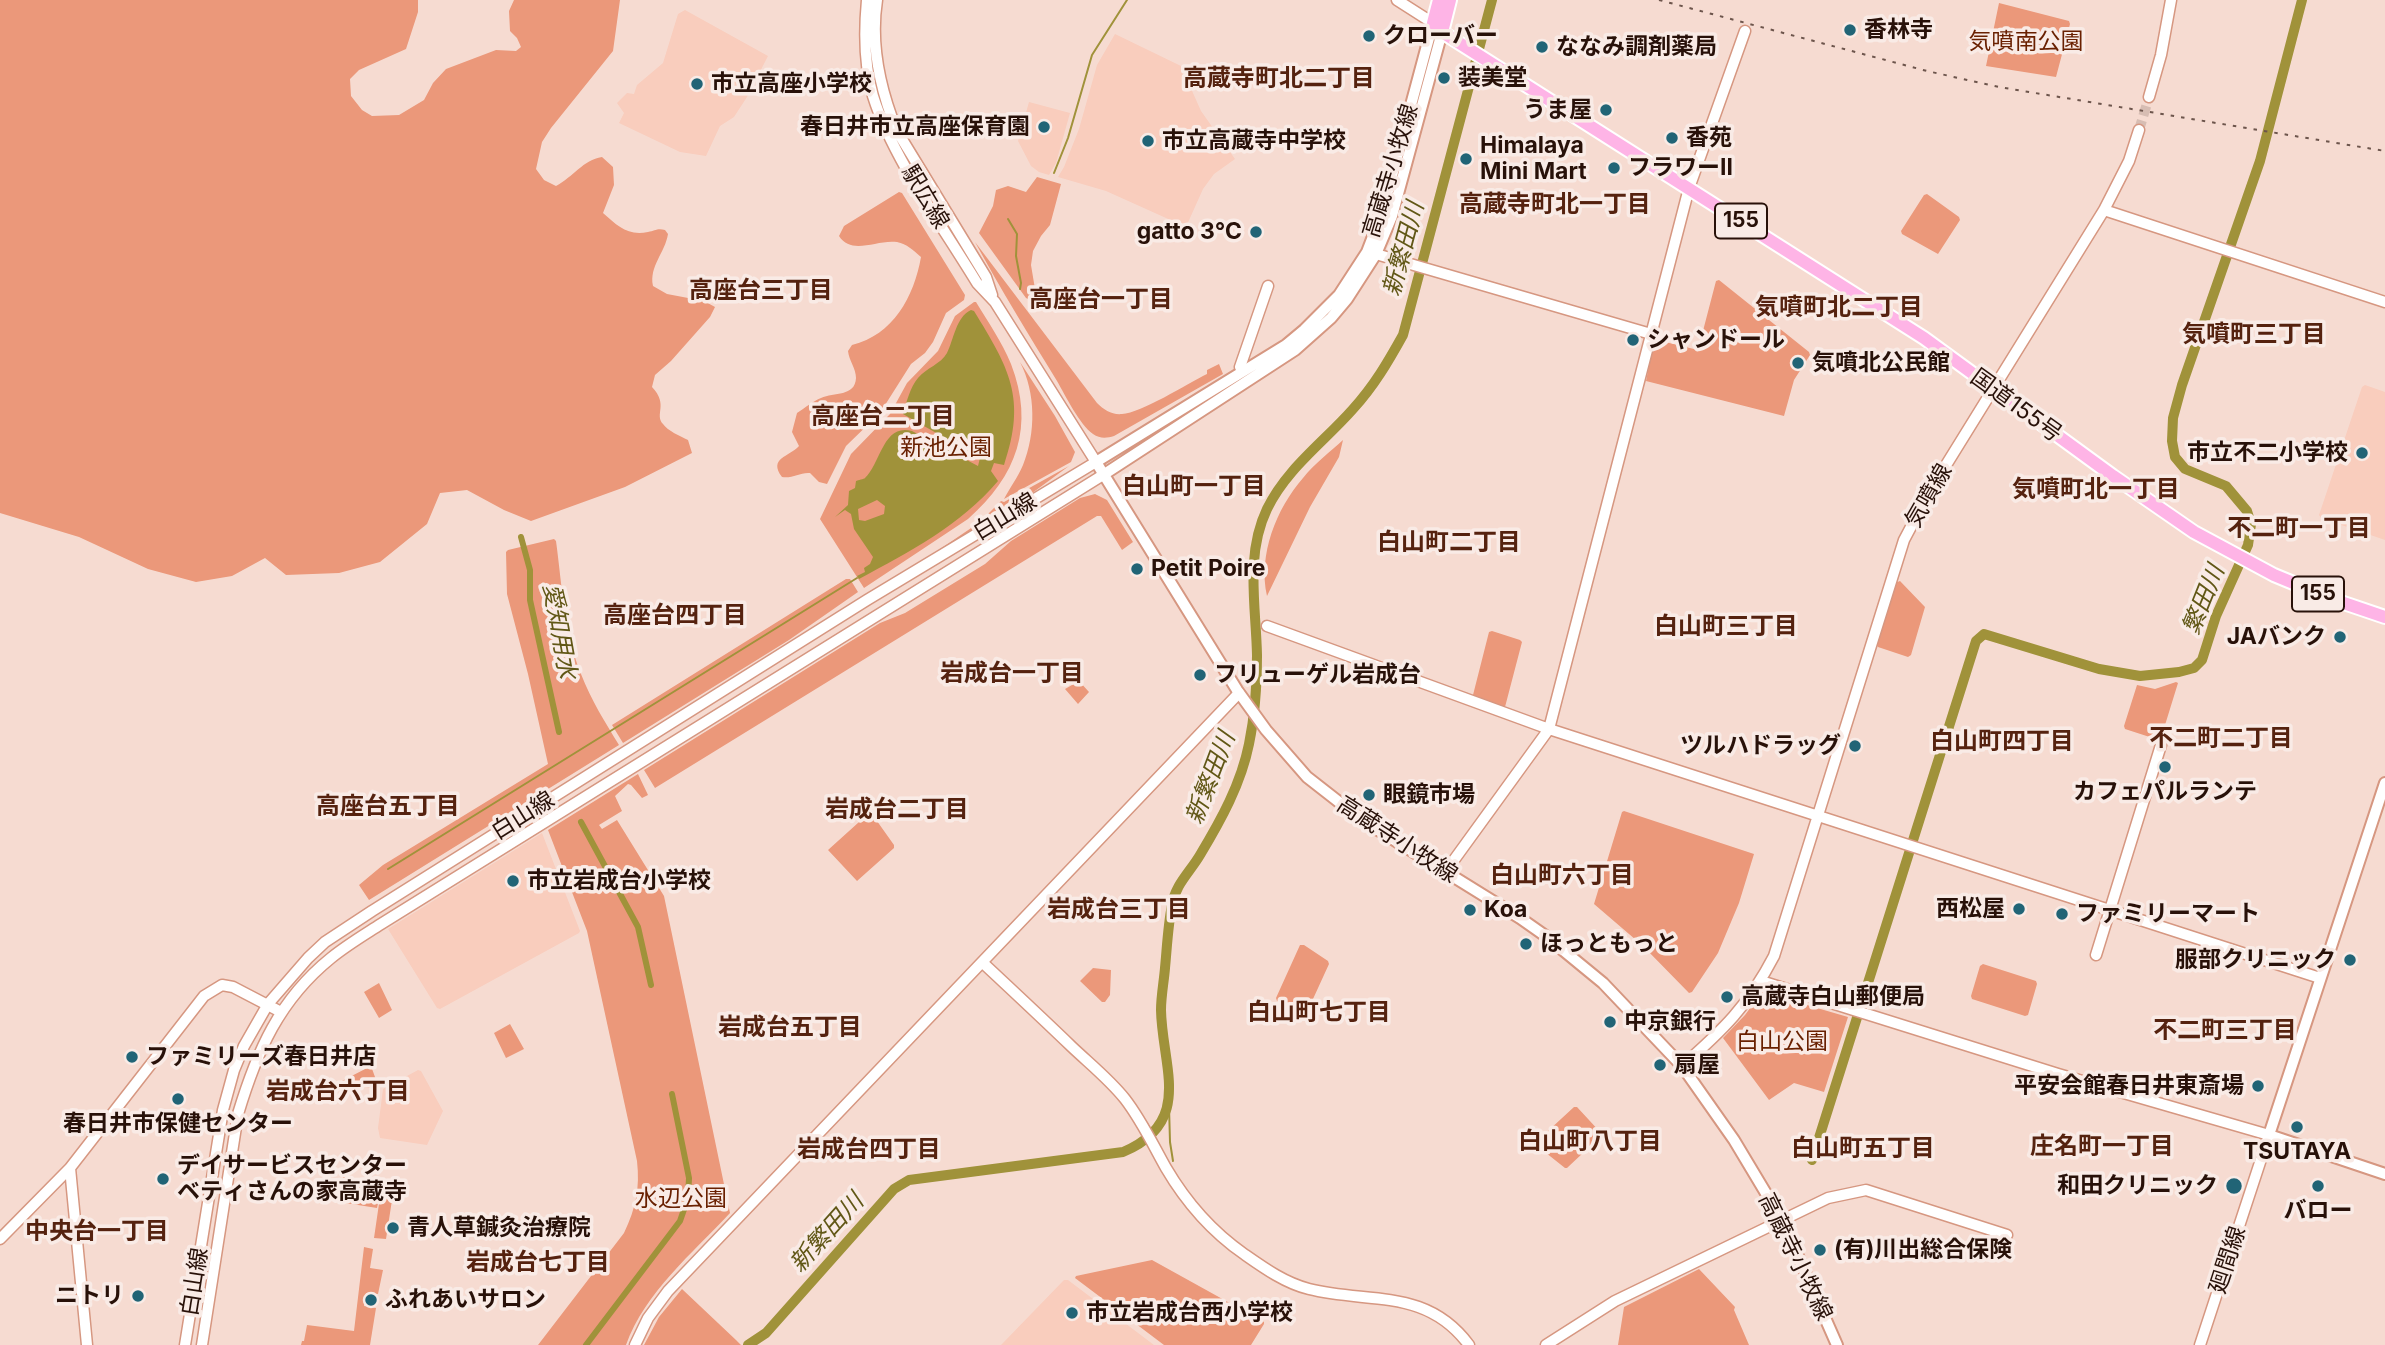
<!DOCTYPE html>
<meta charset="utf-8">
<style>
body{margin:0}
canvas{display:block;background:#f6dbd1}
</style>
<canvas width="2385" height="1345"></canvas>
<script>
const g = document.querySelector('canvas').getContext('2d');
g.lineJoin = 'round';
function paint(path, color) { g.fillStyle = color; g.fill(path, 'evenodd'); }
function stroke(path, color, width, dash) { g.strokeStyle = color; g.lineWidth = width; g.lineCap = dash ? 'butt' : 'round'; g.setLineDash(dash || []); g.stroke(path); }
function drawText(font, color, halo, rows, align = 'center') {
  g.font = font + ' Inter,"Noto Sans JP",sans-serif'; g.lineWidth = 7; g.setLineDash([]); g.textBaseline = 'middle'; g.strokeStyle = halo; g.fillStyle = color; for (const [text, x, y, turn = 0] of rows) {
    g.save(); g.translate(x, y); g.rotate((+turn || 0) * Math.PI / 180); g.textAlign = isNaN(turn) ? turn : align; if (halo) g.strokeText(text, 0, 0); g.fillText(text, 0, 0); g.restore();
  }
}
paint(new Path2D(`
 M 685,10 L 768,56 L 747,97 L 734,117 L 720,126 L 706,156 L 680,152 L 619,123 L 624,113 L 617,103 L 627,93 L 634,94 L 637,85 L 663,63 L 678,14 Z
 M 1115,34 L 1181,66 L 1201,111 L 1235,159 L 1214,174 L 1203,189 L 1186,227 L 1106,191 L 1058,177 L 1064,167 L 1079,129 L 1097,65 Z
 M 1029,102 L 1070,113 L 1056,163 L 1049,175 L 1039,172 L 1031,166 L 1018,141 Z
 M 2365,385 L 2385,392 L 2385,540 L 2321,518 L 2319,515 L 2362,387 Z
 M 542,833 L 580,931 L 579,933 L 440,1009 L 437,1008 L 388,929 Z
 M 418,1070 L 421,1071 L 443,1111 L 427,1145 L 380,1138 L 378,1128 L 383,1089 Z
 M 1064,1280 L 1068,1280 L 1154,1345 L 1001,1345 Z`), '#f9cdbd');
paint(new Path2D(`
 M 0,0 L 418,0 L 418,12 L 406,49 L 359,70 L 350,79 L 351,96 L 362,110 L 372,116 L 399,115 L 424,100 L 433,83 L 446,69 L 496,50 L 516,51 L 521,47 L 517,38 L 510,31 L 509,11 L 514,0 L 620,0 L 613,51 L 551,128 L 542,142 L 536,169 L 544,180 L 556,186 C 573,177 583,160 602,157 L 613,167 L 614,185 L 603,213 C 618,226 627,236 648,232 C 655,231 657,228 665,230 L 668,234 C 665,253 649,266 653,286 L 667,294 L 704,301 L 715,307 L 710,317 L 671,361 L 655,375 L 652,387 C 669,405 654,414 663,424 C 668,431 680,436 688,440 L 692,453 L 625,487 L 531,521 L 504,510 L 467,490 L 440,493 L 427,524 L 380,562 L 339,573 L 286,575 L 265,558 L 232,576 L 196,582 L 148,569 L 79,537 L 0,513 Z
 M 1999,3 L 2069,21 L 2070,24 L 2056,77 L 1986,66 Z
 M 1037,177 L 1061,184 L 1050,225 L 1041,236 L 1033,251 L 1031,265 L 1035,289 L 1028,299 L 1026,298 L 979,233 L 993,206 L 996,190 L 1008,186 L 1026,192 Z
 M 899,192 L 902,193 L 965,295 L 964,300 L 946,313 L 933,342 L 925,353 L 911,364 L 880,413 L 846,446 L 827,484 L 819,482 L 810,473 C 800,472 792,479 782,477 C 768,458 789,457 799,446 L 792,432 L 797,413 C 805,408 813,401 821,398 C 834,392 855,397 856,378 C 856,368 849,361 848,351 L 852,345 C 893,335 914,297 921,257 C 913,250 907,244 897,242 C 877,239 852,256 839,236 L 844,226 Z
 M 1927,194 L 1959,217 L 1960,220 L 1938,254 L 1902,234 L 1901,231 L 1924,195 Z
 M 975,242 L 1097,403 C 1104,410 1112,415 1122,414 C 1141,413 1187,384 1207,374 L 1207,370 L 1219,364 L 1223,374 L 1114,436 C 1107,438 1100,439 1093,434 C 1080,425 1065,395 1057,381 C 1029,335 1001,290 975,242 Z
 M 1719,280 L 1809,352 L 1810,355 L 1794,380 L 1784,416 L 1646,381 L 1654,341 L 1657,340 L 1698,350 L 1716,281 Z
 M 974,302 L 976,302 C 988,322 1002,342 1011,364 C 1035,426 1017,476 968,519 L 864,588 L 820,519 L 851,454 L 890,414 L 907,383 L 938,351 L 955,316 Z
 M 1020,362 L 1055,416 L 1075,452 L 1071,462 L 1004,499 C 1009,489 1018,477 1023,465 C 1036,433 1036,393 1020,362 Z
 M 1343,440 L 1339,457 L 1310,507 L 1267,596 C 1258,555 1276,509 1303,478 C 1314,464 1330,452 1343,440 Z
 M 1069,466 L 1024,499 L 924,560 L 980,522 L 1001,501 L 1004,502 Z
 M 1095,494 L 1107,500 L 1133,542 L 1122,550 L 1101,516 L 1097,516 L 655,788 L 644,770 L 880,623 L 905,613 L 985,564 L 1011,541 L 1080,498 Z
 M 554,539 L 556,541 C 562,585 564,632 581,674 C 591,700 605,722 619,745 L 369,900 L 359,885 L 383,865 L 548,764 L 528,674 L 507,594 L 506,552 L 508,550 Z
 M 846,579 L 850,579 L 858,592 L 789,640 L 623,743 L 612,725 Z
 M 1900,581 L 1925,607 L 1911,655 L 1908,657 L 1878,647 L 1876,644 L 1895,583 Z
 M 1492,631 L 1520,640 L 1522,642 L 1505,707 L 1503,708 L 1474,698 L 1473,695 L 1489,632 Z
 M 1079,681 L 1089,692 L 1078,704 L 1065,689 Z
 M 2176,682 L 2178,683 L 2161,738 L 2159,740 L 2125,729 L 2124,726 L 2137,685 L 2155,689 Z
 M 638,774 L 648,795 L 642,798 L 631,785 L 628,784 L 615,796 L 622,811 L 599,825 L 602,829 L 617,820 L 664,896 L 730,1213 C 693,1253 645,1292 626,1345 L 538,1345 L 624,1233 C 636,1208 640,1188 637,1161 L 587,931 L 548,830 Z
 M 1624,811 L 1754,854 L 1739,903 L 1718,953 L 1692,992 L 1689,993 L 1643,946 L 1594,904 L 1622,812 Z
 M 869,813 L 872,814 L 894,845 L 894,848 L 857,881 L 828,850 Z
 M 1300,945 L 1304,945 L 1328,961 L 1329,964 L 1313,999 L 1311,1011 L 1308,1012 L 1277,1001 L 1276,998 Z
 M 1983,964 L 2036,981 L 2037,984 L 2028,1015 L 2025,1016 L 1972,999 L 1971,996 L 1980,966 Z
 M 1093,968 L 1111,970 L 1110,995 L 1105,1002 L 1102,1002 L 1080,981 Z
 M 379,983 L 392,1010 L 379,1018 L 364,992 Z
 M 1762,992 L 1848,1017 L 1824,1092 L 1794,1083 L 1769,1100 L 1723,1038 L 1745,1015 Z
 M 510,1024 L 524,1049 L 506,1058 L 494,1033 Z
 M 371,1066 L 379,1088 L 334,1085 Z
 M 1574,1107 L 1577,1107 L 1601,1133 L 1601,1136 L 1567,1168 L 1565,1168 L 1536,1145 L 1536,1142 Z
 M 343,1177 L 381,1183 L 381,1186 L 394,1187 L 386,1239 L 374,1238 L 381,1190 L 377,1208 L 339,1202 Z
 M 364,1247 L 373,1249 L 370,1268 L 383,1270 L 378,1294 L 366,1293 L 364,1306 L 376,1308 L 370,1345 L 301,1345 L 302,1341 L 304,1341 L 307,1325 L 354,1331 Z
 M 1152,1260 L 1264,1322 L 1264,1324 L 1251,1345 L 1164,1345 L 1075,1278 L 1076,1276 Z
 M 1699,1269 L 1735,1307 L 1734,1310 L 1749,1345 L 1618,1345 L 1624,1307 Z
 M 682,1289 L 736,1340 L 741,1345 L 644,1345 L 659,1317 Z`), '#eb987a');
paint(new Path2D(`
 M 971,310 L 974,311 C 1009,368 1027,398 1004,465 L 994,463 L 991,471 L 998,481 C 961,525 909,552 859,579 L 857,576 L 865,572 L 864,568 L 870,564 L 873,557 L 854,529 L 851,514 L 845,510 L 835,517 L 848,505 L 849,491 L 855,488 L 856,481 C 858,480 864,479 865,478 C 881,463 883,423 912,431 L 978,466 L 980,458 L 903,414 C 906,404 910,387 918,378 C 926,368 941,364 947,353 C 954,339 956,317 971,310 ZM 877,500 L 885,506 L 884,514 L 865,521 L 859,520 L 858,509 Z`), '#a0923a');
stroke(new Path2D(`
 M 1054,173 L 1068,138 L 1092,55 L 1127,0
 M 1008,219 L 1017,234 L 1016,256 L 1021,283 L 1020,289
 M 388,869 L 857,578
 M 1169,1106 L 1170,1142 L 1173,1161`), '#a0923a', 2);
stroke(new Path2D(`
 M 521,537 L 530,570 L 530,600 L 559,732
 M 581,822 L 638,927 L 651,985
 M 586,1345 L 680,1221 L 688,1198 L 689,1178 L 672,1094`), '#a0923a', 6);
stroke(new Path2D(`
 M 1812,1160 L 1976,641 L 1984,634 L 2099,669 L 2140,676 L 2179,672 L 2194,668 L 2202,660 L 2216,616 L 2248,545 L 2251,524 L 2247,511 L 2226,486 L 2185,469 L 2175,457 L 2172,441 L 2173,418 L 2182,385 L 2260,161 L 2302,0
 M 748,1345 L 766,1333 L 894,1189 L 909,1180 L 1123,1152 C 1194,1122 1162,1067 1161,1010 C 1161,996 1164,981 1165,968 C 1167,947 1168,925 1172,905 C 1175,885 1190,872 1200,855 C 1221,820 1241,784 1249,744 C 1255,715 1257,685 1257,655 C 1256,606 1245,555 1267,509 C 1287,468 1324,442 1353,409 C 1374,386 1388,362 1403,335 L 1492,0`), '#a0923a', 10);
stroke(new Path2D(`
 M 2139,130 L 2149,97`), '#d7bdb3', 10, [10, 5]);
const tertiary = new Path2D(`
 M 877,0 C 870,45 880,89 897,131 L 986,277 L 992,295
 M 1397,0 L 1433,23
 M 2149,97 L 2161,55 L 2171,0
 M 2104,210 L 2385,302
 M 1369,252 L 1651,334
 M 1240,367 L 1268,286
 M 1267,626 L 1549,729 L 2320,978
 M 1446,871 L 1549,729 L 1689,188 L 1745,31
 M 2096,955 L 2161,745
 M 983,963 C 1013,991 1043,1019 1072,1047 C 1090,1064 1110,1080 1125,1099 C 1142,1121 1153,1145 1166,1168 C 1186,1202 1211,1231 1244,1254 C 1264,1268 1285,1283 1309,1289 C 1368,1304 1426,1287 1469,1345
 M 1761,981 L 2058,1074 L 2269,1135 L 2200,1345
 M 1682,1066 C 1723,1030 1748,1006 1774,956 L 1904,540 L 1930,491 L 2104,210 L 2129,161 L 2139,130
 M 70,1168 L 87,1345
 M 0,1239 L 70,1168 L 204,996 L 222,985 L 233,987 L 281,1012
 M 185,1345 L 223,1110 L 234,1070 L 244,1046 L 268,1004 L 308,958 L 325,942 L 372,911 L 867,600 L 1096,462 L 995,302 L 977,283 C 943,227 892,157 873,96 C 864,65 864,32 867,0
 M 202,1345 L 238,1114 C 257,1051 279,1000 331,958 C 347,945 364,935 381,924 L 1103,475
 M 635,1345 L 648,1318 L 668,1291 L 1239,693
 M 1546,1345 L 1615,1301 L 1828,1198 L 1866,1190 L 2007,1235`);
const secondary = new Path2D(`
 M 1433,23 L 1382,213 L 1367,252 L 1339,295 L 1304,330 L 1286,345 L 1096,462 L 1237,690 L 1266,730 L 1307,777 L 1362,820 L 1520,918 L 1547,937 L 1603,983 L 1682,1066 L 1734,1140 L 1782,1220 L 1837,1345
 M 1103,475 L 1295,350 L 1331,318 L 1347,299 L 1376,254 L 1392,216 L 1442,32
 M 2385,783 L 2269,1135 L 2385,1174`);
const trunk = new Path2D(`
 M 1433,23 L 1442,32 L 1924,338 L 2113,476 L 2194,532 L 2274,575 L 2332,599 L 2385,617
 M 1433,23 L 1439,0
 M 1442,32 L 1450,0`);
stroke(tertiary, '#d69781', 13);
stroke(secondary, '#d69781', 14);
stroke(trunk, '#fff', 16);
stroke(tertiary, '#fff', 10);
stroke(secondary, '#fff', 10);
stroke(trunk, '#feb4e6', 12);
stroke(new Path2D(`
 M 1659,0 L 1927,71 L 1999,87 L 2385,151`), '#6d554c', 2, [3.5, 7]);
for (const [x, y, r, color] of [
 [1850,30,7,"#216476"],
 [1369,36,7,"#216476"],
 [1542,47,7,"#216476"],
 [1444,78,7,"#216476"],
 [697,84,7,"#216476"],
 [1606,110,7,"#216476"],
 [1044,127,7,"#216476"],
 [1672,138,7,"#216476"],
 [1148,141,7,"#216476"],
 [1466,159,7,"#216476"],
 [1614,168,7,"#216476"],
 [1256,232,7,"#216476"],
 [1633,340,7,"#216476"],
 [1798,363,7,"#216476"],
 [2362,453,7,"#216476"],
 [1137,569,7,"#216476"],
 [2340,637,7,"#216476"],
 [1200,675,7,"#216476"],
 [1855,746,7,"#216476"],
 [2165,767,7,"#216476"],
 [1369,795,7,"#216476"],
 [513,881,7,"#216476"],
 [2019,909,7,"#216476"],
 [1470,910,7,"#216476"],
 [2062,914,7,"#216476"],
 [1526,944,7,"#216476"],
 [2350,960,7,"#216476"],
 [1727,997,7,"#216476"],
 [1610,1022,7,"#216476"],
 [132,1057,7,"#216476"],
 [1660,1065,7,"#216476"],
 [2258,1086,7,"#216476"],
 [178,1099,7,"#216476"],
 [2297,1127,7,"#216476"],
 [163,1179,7,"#216476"],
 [2234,1186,9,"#216476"],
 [2318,1186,7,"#216476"],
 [393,1228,7,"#216476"],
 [1820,1250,7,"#216476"],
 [138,1296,7,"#216476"],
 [371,1300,7,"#216476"],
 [1072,1313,7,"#216476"]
]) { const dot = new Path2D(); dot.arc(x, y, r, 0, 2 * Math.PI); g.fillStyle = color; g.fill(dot); stroke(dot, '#f9ebe6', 2.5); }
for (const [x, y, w] of [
 [1741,221,52],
 [2318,594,52]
]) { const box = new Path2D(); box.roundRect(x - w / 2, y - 17.5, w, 35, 5); g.fillStyle = '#f9ebe6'; g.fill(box); stroke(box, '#281109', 2); }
drawText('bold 21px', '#281109', null, [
 ["155",1741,221],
 ["155",2318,594]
]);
drawText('bold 23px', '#281109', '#f9ebe6', [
 ["香林寺",1864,30],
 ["クローバー",1383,36],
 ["ななみ調剤薬局",1556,47],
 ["装美堂",1458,78],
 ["市立高座小学校",711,84],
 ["うま屋",1592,110,"right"],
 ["春日井市立高座保育園",1030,127,"right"],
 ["香苑",1686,138],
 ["市立高蔵寺中学校",1162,141],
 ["Himalaya",1480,146],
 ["Mini Mart",1480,172],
 ["フラワーII",1628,168],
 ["gatto 3℃",1242,232,"right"],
 ["シャンドール",1647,340],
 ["気噴北公民館",1812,363],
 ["市立不二小学校",2348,453,"right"],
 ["Petit Poire",1151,569],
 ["JAバンク",2326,637,"right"],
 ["フリューゲル岩成台",1214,675],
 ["ツルハドラッグ",1841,746,"right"],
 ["カフェパルランテ",2165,792,"center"],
 ["眼鏡市場",1383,795],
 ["市立岩成台小学校",527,881],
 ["西松屋",2005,909,"right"],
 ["Koa",1484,910],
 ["ファミリーマート",2076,914],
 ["ほっともっと",1540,944],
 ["服部クリニック",2336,960,"right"],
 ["高蔵寺白山郵便局",1741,997],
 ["中京銀行",1624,1022],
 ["ファミリーズ春日井店",146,1057],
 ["扇屋",1674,1065],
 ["平安会館春日井東斎場",2244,1086,"right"],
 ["春日井市保健センター",178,1124,"center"],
 ["TSUTAYA",2297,1152,"center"],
 ["デイサービスセンター",177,1166],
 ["ベティさんの家高蔵寺",177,1192],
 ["和田クリニック",2218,1186,"right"],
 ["バロー",2318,1211,"center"],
 ["青人草鍼灸治療院",407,1228],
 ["(有)川出総合保険",1834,1250],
 ["ニトリ",124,1296,"right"],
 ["ふれあいサロン",385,1300],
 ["市立岩成台西小学校",1086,1313]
], 'left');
drawText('23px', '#692000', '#f9ebe6', [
 ["気噴南公園",2026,42],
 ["新池公園",946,448],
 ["白山公園",1782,1042],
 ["水辺公園",681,1199]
]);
drawText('23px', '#281109', '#f9ebe6', [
 ["高蔵寺小牧線",1391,171,-73],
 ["駅広線",925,197,59],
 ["国道155号",2016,406,36],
 ["気噴線",1929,496,-60],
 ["白山線",1005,517,-31],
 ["白山線",523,816,-32],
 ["高蔵寺小牧線",1397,840,33],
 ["高蔵寺小牧線",1795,1257,64],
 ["廻間線",2228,1260,-72],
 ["白山線",195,1282,-81]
]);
drawText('bold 24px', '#55220f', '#f9ebe6', [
 ["高蔵寺町北二丁目",1279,79],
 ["高蔵寺町北一丁目",1555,205],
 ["高座台三丁目",761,291],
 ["高座台一丁目",1101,300],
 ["気噴町北二丁目",1839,308],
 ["気噴町三丁目",2254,335],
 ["高座台二丁目",883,417],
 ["白山町一丁目",1194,487],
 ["気噴町北一丁目",2096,490],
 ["不二町一丁目",2299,529],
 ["白山町二丁目",1449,543],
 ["高座台四丁目",675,616],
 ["白山町三丁目",1726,627],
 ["岩成台一丁目",1012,674],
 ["不二町二丁目",2221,739],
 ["白山町四丁目",2002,742],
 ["高座台五丁目",388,807],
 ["岩成台二丁目",897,810],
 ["白山町六丁目",1562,876],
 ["岩成台三丁目",1119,910],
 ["白山町七丁目",1319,1013],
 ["岩成台五丁目",790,1028],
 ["不二町三丁目",2225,1031],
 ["岩成台六丁目",338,1092],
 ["白山町八丁目",1590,1142],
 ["庄名町一丁目",2102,1147],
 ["白山町五丁目",1863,1149],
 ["岩成台四丁目",869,1150],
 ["中央台一丁目",97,1232],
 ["岩成台七丁目",538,1263]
]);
drawText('italic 24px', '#615716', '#f9ebe6', [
 ["新繁田川",1404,249,-75],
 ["繁田川",2204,600,-68],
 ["愛知用水",559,631,80],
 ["新繁田川",1211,778,-69],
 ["新繁田川",827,1233,-48]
]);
</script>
